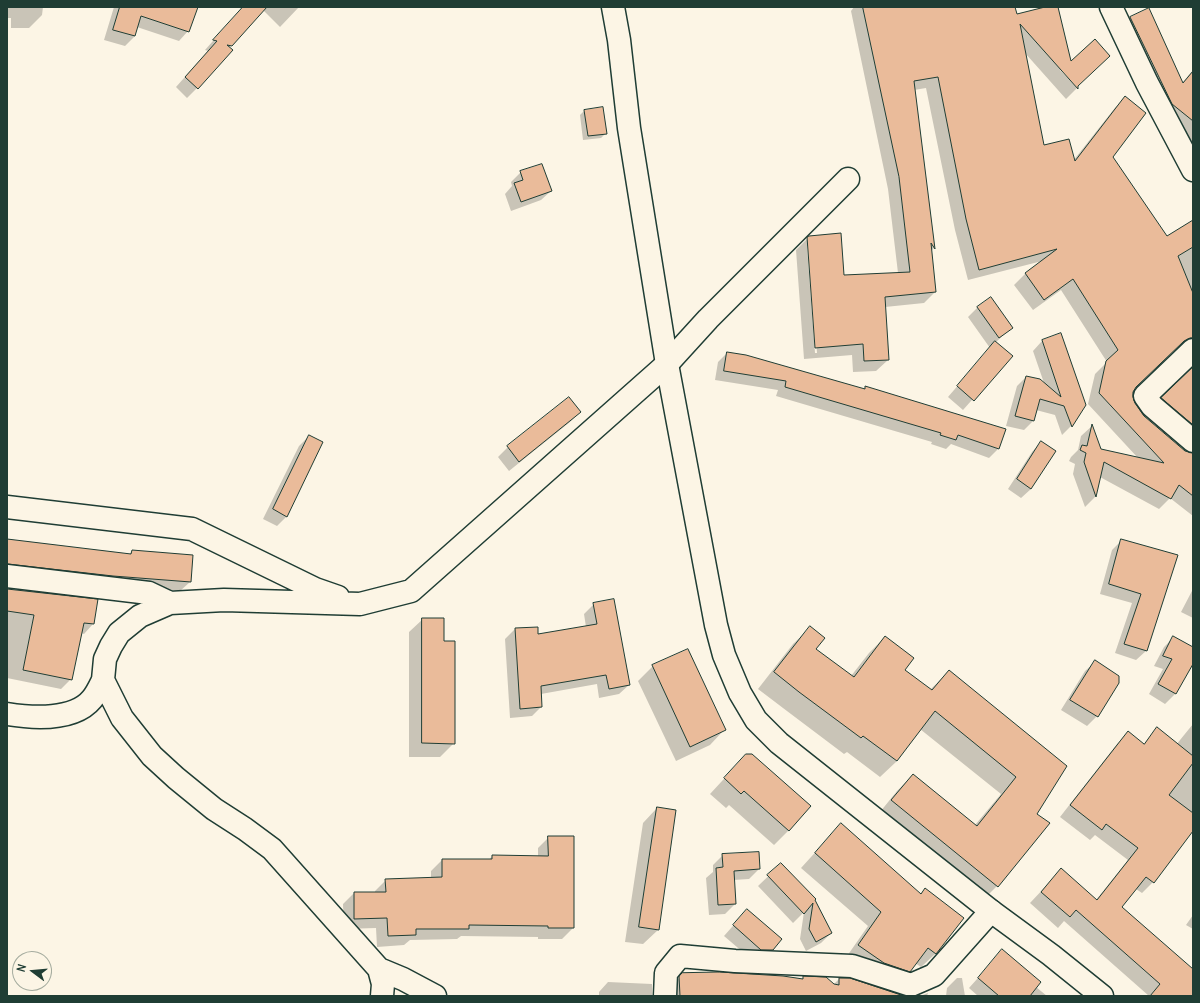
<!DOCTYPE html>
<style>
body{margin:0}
#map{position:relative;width:1200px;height:1003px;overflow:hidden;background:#fcf5e5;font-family:Delius,sans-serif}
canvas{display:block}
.frame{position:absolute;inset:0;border:8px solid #1f3d34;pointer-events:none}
.north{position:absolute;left:12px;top:951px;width:40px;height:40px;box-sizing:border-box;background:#fcf5e5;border:1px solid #a4ab9e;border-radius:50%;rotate:286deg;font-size:11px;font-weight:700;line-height:16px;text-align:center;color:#1f3d34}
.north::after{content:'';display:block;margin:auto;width:14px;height:18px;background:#1f3d34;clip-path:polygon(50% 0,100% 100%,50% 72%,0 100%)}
</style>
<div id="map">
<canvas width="1200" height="1003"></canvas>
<div class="frame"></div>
<div class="north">N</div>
</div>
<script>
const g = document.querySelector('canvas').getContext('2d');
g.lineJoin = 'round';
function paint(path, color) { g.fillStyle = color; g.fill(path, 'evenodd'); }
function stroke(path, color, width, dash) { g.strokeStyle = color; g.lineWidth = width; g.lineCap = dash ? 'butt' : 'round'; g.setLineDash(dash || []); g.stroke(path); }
paint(new Path2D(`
 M 7,7 L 43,7 L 42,15 L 29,28 L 11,28 L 11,18 L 7,18 Z
 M 114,7 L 197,7 L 188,31 L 179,41 L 137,27 L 135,36 L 125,46 L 104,40 Z
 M 243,7 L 299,7 L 280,27 L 263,10 L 229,48 L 197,88 L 187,98 L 176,87 L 208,51 L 205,50 Z
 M 854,7 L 1014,7 L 1016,15 L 1049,7 L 1057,7 L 1062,69 L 1060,70 L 1077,88 L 1066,99 L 1025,53 L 1043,146 L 1073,161 L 1114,109 L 1125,97 L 1111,157 L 1167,237 L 1193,222 L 1193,357 L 1184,349 L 1177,349 L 1172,352 L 1135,388 L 1132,391 L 1132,397 L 1141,414 L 1193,466 L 1193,516 L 1170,498 L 1159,509 L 1100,477 L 1095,497 L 1085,507 L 1073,474 L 1075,464 L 1069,461 L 1071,457 L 1078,450 L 1081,436 L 1092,426 L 1100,450 L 1138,458 L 1088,404 L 1095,374 L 1107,362 L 1061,290 L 1033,310 L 1014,285 L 1026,273 L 1042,261 L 968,280 L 955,230 L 926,88 L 914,90 L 934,248 L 931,251 L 935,292 L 924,303 L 885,307 L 888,360 L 876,371 L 853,372 L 852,355 L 804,359 L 796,250 L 809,237 L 843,276 L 898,273 L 888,189 L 851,11 ZM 807,246 L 809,246 L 817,353 L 815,353 Z
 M 1149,10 L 1182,83 L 1193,70 L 1193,155 L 1120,29 L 1130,18 Z
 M 584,111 L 606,133 L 601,138 L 583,140 L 580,115 Z
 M 521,172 L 551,191 L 541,200 L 511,211 L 505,194 L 512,186 L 511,182 Z
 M 990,299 L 1011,328 L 996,342 L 1011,356 L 963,410 L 948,397 L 990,348 L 968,317 L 977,308 Z
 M 1060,335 L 1085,405 L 1071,426 L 1062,435 L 1055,415 L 1036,410 L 1033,421 L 1024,430 L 1006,426 L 1017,386 L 1026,377 L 1044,383 L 1033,351 L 1042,341 Z
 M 727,353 L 863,389 L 865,388 L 998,449 L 989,458 L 951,444 L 946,449 L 931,444 L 932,442 L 776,396 L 778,390 L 715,380 L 718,362 Z
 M 1193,368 L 1193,443 L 1151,409 Z
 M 569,398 L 580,412 L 570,422 L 509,471 L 498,457 L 508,447 Z
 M 309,436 L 287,516 L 277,526 L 263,519 L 299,446 Z
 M 1041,442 L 1031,489 L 1021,498 L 1008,489 L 1032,452 Z
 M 7,539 L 129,555 L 132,551 L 190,582 L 180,591 L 103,585 L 7,574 Z
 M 1122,540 L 1177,556 L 1146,651 L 1136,660 L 1115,653 L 1132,603 L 1100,594 L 1112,550 Z
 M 1193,589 L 1193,618 L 1181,612 Z
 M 7,590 L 93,624 L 84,634 L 81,633 L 71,679 L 61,689 L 7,678 Z
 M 594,604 L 629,685 L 619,694 L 599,698 L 597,684 L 541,694 L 541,707 L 532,716 L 510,718 L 505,639 L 515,629 L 537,628 L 537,635 L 586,627 L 584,614 Z
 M 423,619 L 443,642 L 454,743 L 440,757 L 409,757 L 409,632 Z
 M 810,628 L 815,649 L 851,676 L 869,653 L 885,637 L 904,670 L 930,690 L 949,671 L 1066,766 L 1036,814 L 997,886 L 981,902 L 876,817 L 897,791 L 913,775 L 975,825 L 1001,794 L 920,729 L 897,761 L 880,777 L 847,752 L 844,754 L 783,708 L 758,689 L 793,644 Z
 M 1174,637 L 1193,648 L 1193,662 L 1175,694 L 1165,704 L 1149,694 L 1163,669 L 1154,666 L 1164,647 Z
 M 1095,662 L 1097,716 L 1087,726 L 1061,710 L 1085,671 Z
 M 653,666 L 724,730 L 710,745 L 676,761 L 638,681 Z
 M 1193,724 L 1193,829 L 1153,882 L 1142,893 L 1136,889 L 1121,907 L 1193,970 L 1193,996 L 1149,996 L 1064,921 L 1058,928 L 1030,903 L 1061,870 L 1096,900 L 1128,860 L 1095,835 L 1090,840 L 1060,817 L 1117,744 L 1128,733 L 1129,803 Z
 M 746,755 L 789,830 L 774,845 L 729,805 L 726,808 L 710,794 Z
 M 657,808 L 658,930 L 643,944 L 625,942 L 643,823 Z
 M 841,824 L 920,894 L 926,889 L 962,918 L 935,954 L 921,967 L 915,963 L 895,985 L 845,959 L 868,926 L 801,868 Z
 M 549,837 L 573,928 L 562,939 L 538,939 L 538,937 L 461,936 L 457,939 L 410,940 L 404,945 L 377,947 L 376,928 L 344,929 L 343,904 L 354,893 L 375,893 L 375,891 L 386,880 L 431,878 L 431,871 L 442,860 L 489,860 L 492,856 L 538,857 L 538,848 Z
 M 723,855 L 759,869 L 749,879 L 733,880 L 735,904 L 725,914 L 709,915 L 706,878 L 713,872 L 713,865 Z
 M 781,864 L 815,899 L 831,933 L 821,943 L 806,951 L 800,939 L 804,912 L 793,923 L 758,886 Z
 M 747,910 L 772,949 L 762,959 L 751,959 L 724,936 Z
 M 1193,915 L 1193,929 L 1186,925 Z
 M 1002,951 L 1036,987 L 1047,996 L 978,996 L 969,988 Z
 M 683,974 L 801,980 L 804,977 L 833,985 L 839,979 L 901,996 L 669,996 L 673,984 Z
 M 957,978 L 962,978 L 965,996 L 946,996 L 947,988 Z
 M 608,982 L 652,984 L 652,996 L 599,996 L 599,992 Z
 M 928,993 L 927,996 L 920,996 Z`), '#0003');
const building = new Path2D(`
 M 120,7 L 198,7 L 189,32 L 141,16 L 135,36 L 113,30 Z
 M 243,7 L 267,7 L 232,46 L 227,45 L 233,50 L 198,89 L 185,77 L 217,41 L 213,40 Z
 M 863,7 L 1015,7 L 1017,14 L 1045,7 L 1058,7 L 1071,61 L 1095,39 L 1110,56 L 1078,86 L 1078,89 L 1020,24 L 1044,145 L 1069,139 L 1075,161 L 1125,96 L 1146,113 L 1113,157 L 1167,236 L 1193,220 L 1193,247 L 1178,256 L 1193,293 L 1193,338 L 1190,338 L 1184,341 L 1136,387 L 1133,392 L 1133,397 L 1135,403 L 1144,416 L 1185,451 L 1193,453 L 1193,496 L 1179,485 L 1171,499 L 1104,462 L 1096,497 L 1084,462 L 1086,453 L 1080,450 L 1082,445 L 1087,446 L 1092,424 L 1101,449 L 1164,463 L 1099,393 L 1106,361 L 1118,350 L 1073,279 L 1044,300 L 1025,273 L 1057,249 L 979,270 L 966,219 L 938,77 L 914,81 L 935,249 L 931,243 L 936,292 L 885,297 L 889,360 L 864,361 L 863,344 L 815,348 L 807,237 L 809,236 L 841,233 L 844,275 L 910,272 L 899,177 Z
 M 1149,8 L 1183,83 L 1193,71 L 1193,121 L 1172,104 L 1130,17 Z
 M 603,107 L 607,134 L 588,136 L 584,110 Z
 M 542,164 L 552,191 L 521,202 L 514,183 L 523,180 L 520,171 Z
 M 991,297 L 1013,328 L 999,338 L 977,307 Z
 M 1061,333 L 1086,405 L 1072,427 L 1064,406 L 1040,399 L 1034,421 L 1015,416 L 1026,376 L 1040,379 L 1061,397 L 1042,340 Z
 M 995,341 L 1013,356 L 974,401 L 957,386 Z
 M 727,352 L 746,355 L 865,389 L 865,386 L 1006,429 L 999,449 L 958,435 L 956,440 L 940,435 L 941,433 L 785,387 L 786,381 L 724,371 Z
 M 1193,367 L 1193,425 L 1161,398 Z
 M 569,397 L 581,412 L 519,462 L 507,446 Z
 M 309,435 L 323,442 L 287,517 L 273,509 Z
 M 1041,441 L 1056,451 L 1031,489 L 1017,479 Z
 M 7,539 L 131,554 L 132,550 L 193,555 L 191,582 L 113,576 L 7,564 Z
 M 1121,539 L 1178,555 L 1147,651 L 1124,644 L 1141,594 L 1109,584 Z
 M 7,589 L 98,599 L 94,624 L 84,623 L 72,680 L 23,670 L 34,615 L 7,611 Z
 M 614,599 L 630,685 L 609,689 L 606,675 L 541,686 L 542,707 L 520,709 L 515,628 L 538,627 L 538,634 L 597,624 L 593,603 Z
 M 422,618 L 444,618 L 444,641 L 455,641 L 455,744 L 422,743 Z
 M 810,626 L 825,638 L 816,649 L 854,677 L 885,636 L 914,658 L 905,670 L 932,690 L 949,670 L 1067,766 L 1037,814 L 1050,823 L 998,887 L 891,800 L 913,774 L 977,826 L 1016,777 L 935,711 L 897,761 L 863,736 L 861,738 L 799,692 L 774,672 Z
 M 1173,636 L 1193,647 L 1193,664 L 1176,694 L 1158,684 L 1172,659 L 1163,656 Z
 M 688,649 L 726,730 L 690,747 L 652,665 Z
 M 1095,660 L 1119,676 L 1119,683 L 1098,717 L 1070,700 Z
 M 1157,727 L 1193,756 L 1193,763 L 1169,795 L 1193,813 L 1193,831 L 1154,883 L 1146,877 L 1122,907 L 1193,969 L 1193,996 L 1150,996 L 1160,984 L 1076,910 L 1070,917 L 1041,892 L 1061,868 L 1097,900 L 1138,848 L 1106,824 L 1102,830 L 1070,805 L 1128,731 L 1144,744 Z
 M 746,754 L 752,754 L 811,806 L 789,831 L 744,791 L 741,794 L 724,778 Z
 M 657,807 L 676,810 L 659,930 L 639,927 Z
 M 841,823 L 921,894 L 925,888 L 964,918 L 936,954 L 928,948 L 910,972 L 884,963 L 858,945 L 881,912 L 815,853 Z
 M 548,836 L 574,836 L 574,928 L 548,928 L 548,926 L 469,925 L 469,929 L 416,929 L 416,935 L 388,936 L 387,918 L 354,919 L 354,892 L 386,892 L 385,879 L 442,877 L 442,859 L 492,859 L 492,855 L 548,856 Z
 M 759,852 L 760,869 L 734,871 L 736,904 L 718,905 L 716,868 L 723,867 L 722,854 Z
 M 781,863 L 816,899 L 815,900 L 832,933 L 816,942 L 809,929 L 813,903 L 804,914 L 767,875 Z
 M 747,909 L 782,939 L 773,950 L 761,950 L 733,925 Z
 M 1002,949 L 1041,982 L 1030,996 L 999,996 L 978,978 Z
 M 720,972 L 783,976 L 803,979 L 803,976 L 826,977 L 834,984 L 839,985 L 839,978 L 850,978 L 904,996 L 680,996 L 679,976 L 682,973 Z`);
paint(building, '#eabb9a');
stroke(building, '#1f3d34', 1);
const street = new Path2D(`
 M 1111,7 L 1147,83 L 1193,170
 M 1193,350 L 1145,396 L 1152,406 L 1193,441
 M 7,507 L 192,529 L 315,589 L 338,597
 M 7,576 L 149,593 L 170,603
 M 7,714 C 32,718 74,721 92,699 C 97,693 100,686 103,680
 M 379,969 L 403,979 L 435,996
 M 382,996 L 383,984 L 379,969 L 272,849 L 245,829 L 214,809 L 176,778 L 152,756 L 122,718 L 103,680 L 105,659 L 111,646 L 119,633 L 140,616 L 170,603 L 224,600 L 360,604 L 411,591 L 667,364 L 708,319 L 848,179
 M 665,996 L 666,973 L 680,956 L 735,961 L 852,966 L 911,985 L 934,975 L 991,911`);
const secondary = new Path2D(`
 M 613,7 L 619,40 L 629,128 L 667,364 L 716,625 L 724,655 L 740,693 L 756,720 L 779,743 L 991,911 L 1051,955 L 1102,996`);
stroke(street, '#1f3d34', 25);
stroke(secondary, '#1f3d34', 25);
stroke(street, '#fcf5e5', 22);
stroke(secondary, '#fcf5e5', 22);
</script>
